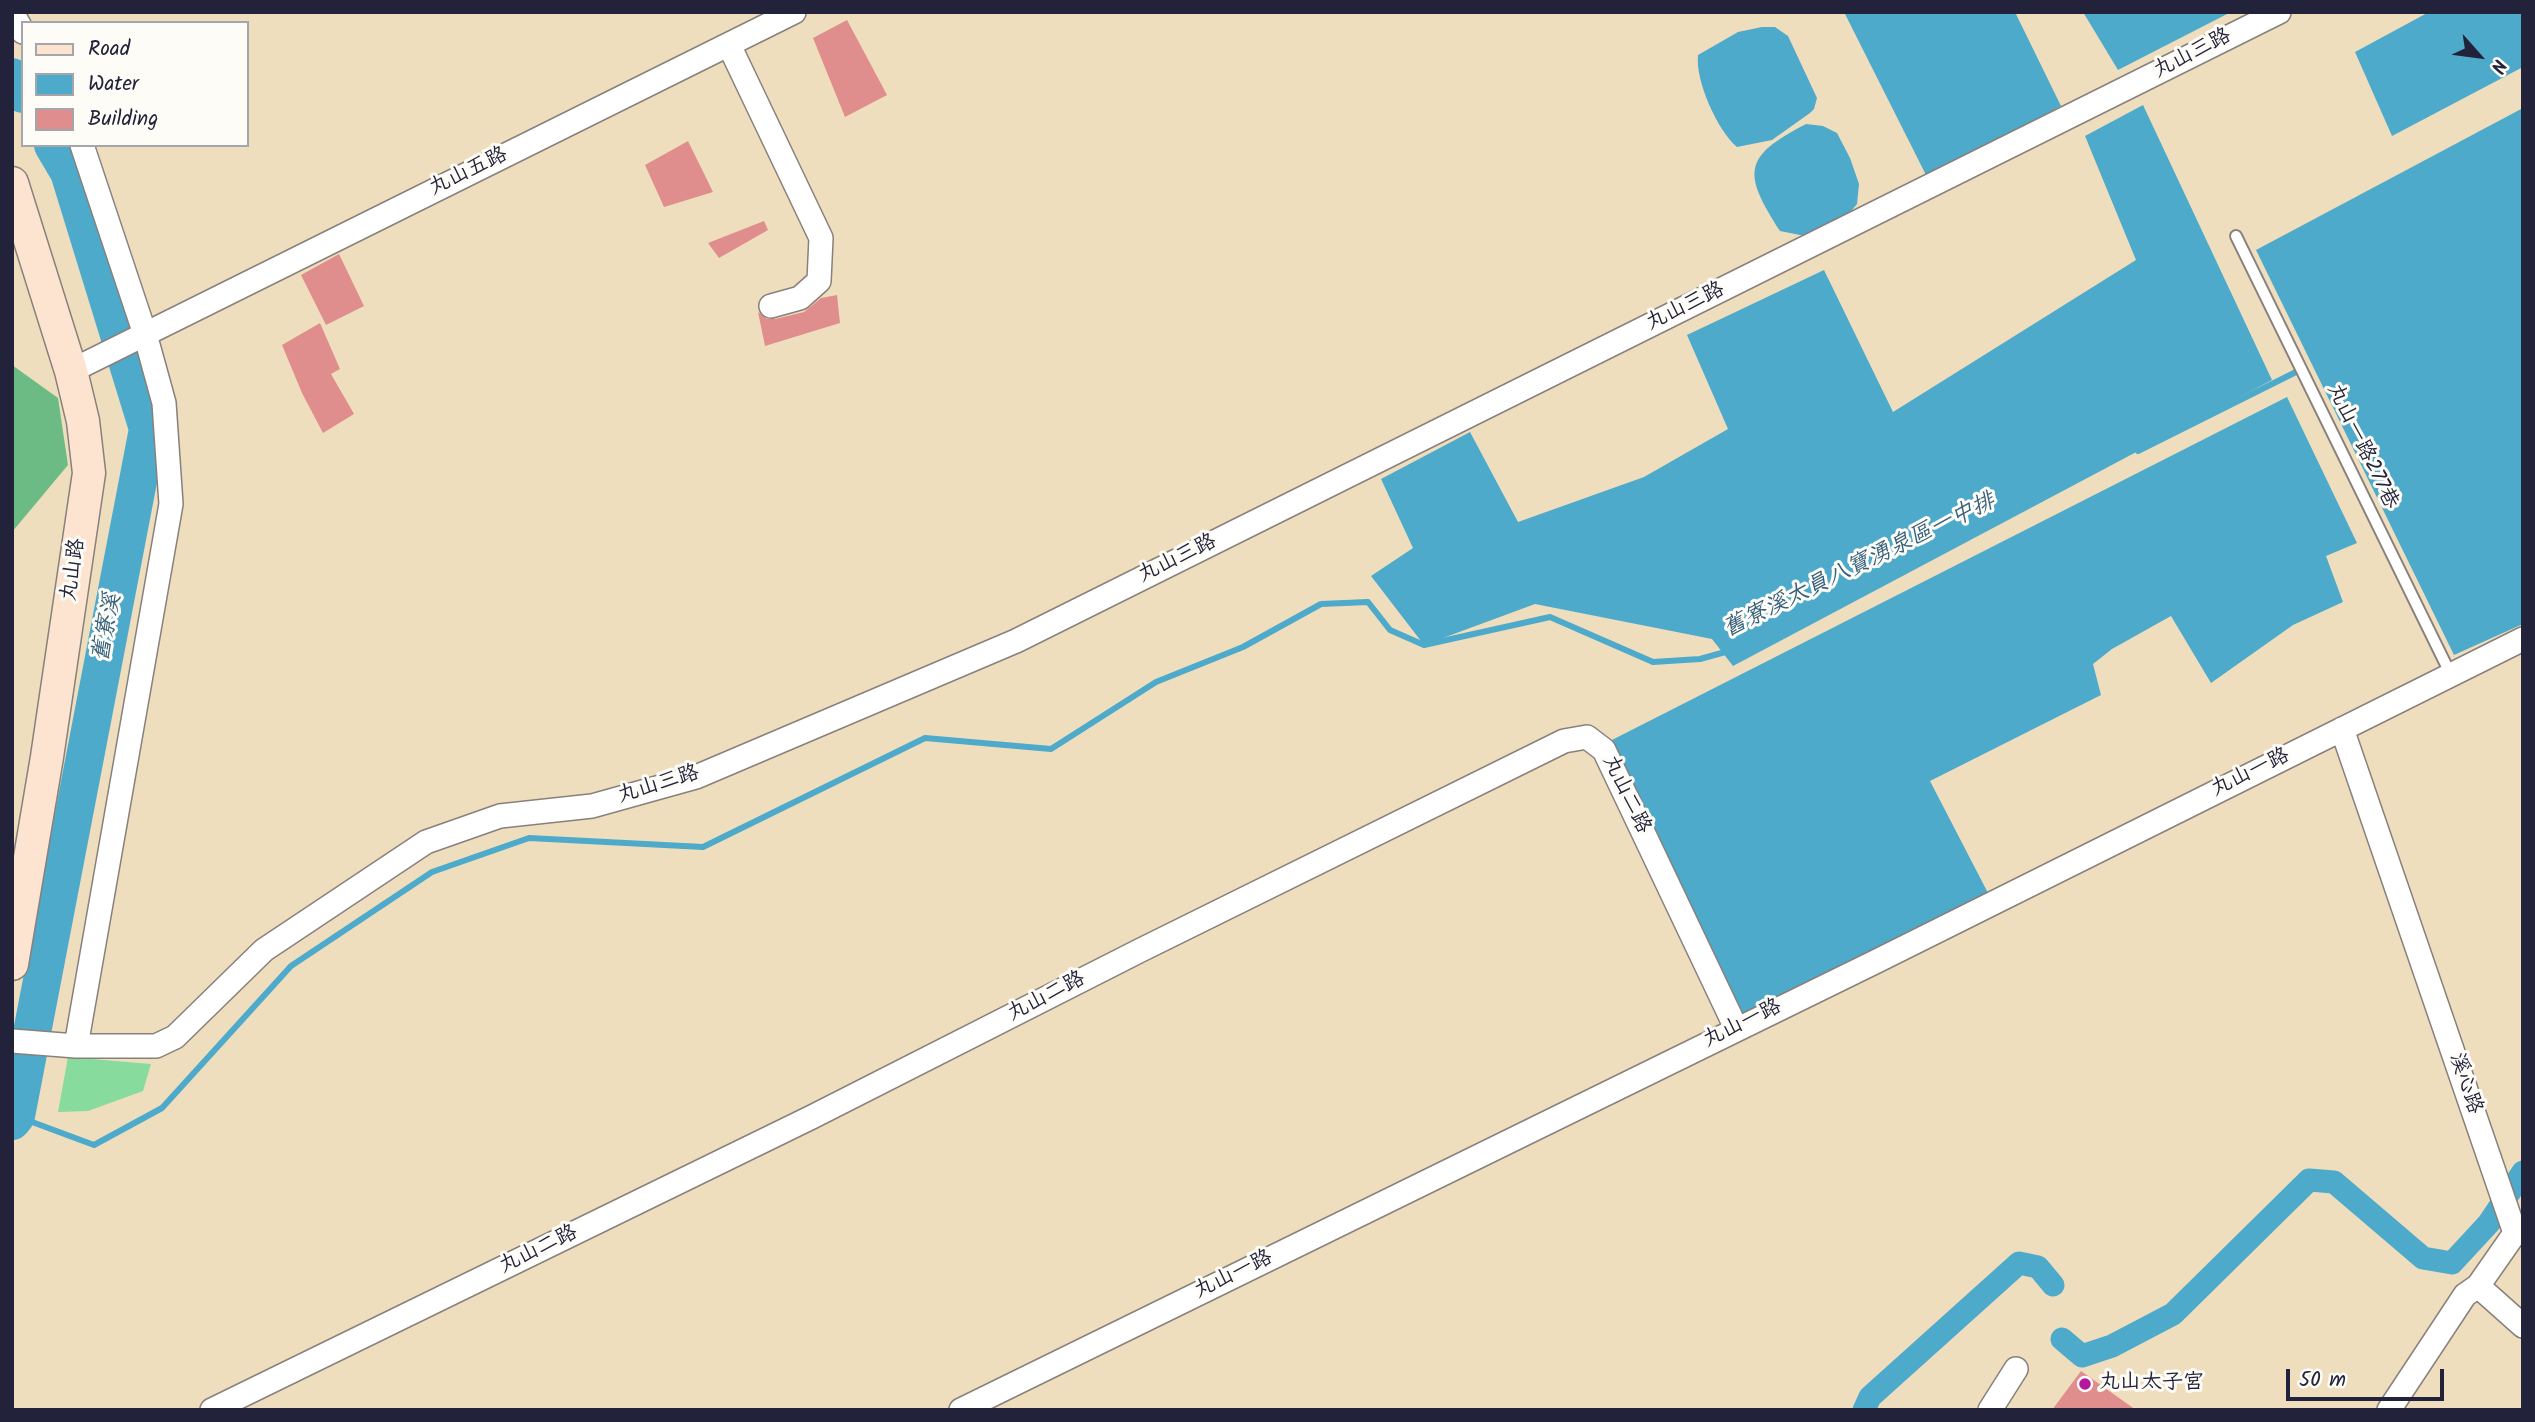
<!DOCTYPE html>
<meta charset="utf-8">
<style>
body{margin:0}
#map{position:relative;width:2535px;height:1422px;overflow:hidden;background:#efdebe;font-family:Kalam,sans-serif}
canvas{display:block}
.frame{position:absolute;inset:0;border:14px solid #22223b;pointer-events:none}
.legend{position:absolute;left:21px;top:21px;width:228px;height:126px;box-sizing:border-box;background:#fdfcf7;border:2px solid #a5a5ac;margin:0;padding:9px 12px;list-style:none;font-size:21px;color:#22223b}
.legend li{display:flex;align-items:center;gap:14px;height:35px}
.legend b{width:35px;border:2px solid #a5a5ac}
.north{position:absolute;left:2444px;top:21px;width:70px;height:70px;-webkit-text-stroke:5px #fdfcf7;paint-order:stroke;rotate:118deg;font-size:19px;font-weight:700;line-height:28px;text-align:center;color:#22223b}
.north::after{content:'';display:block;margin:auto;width:24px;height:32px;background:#22223b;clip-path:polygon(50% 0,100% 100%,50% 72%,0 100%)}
.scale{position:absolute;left:2286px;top:1369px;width:158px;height:32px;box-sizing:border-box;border:4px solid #22223b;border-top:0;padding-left:9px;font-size:21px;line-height:24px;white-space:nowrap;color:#22223b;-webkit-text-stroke:5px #fdfcf7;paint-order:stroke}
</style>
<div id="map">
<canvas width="2535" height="1422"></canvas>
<div class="frame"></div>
<ul class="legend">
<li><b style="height:9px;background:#fde4d1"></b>Road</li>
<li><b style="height:19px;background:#4daacb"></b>Water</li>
<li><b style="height:19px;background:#df8e8d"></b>Building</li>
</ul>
<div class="north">N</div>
<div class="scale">50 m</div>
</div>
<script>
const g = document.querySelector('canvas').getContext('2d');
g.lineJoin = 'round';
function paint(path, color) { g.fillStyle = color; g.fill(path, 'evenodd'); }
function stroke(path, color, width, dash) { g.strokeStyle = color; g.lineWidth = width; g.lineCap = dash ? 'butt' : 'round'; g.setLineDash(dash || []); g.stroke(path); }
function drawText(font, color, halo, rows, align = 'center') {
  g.font = font + ' Kalam,"LXGW WenKai TC",sans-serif'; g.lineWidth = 6; g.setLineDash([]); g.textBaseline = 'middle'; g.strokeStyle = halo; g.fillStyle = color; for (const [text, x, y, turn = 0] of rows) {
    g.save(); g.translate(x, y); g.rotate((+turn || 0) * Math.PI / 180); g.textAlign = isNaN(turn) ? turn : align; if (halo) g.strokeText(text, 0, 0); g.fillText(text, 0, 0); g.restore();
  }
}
paint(new Path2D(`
 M 68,1057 L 151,1064 L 143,1091 L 88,1111 L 58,1112 Z`), '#87db9d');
paint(new Path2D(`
 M 12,365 L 58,398 L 68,465 L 12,532 Z`), '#6dbb84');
paint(new Path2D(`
 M 1844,12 L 2015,12 L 2061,106 L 1927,177 Z
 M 2083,12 L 2231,12 L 2118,70 Z
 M 2429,12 L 2523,12 L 2523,67 L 2392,136 L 2355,52 Z
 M 1762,27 L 1775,27 L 1788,36 L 1817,98 L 1814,109 L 1810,113 L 1772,140 L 1737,147 C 1717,130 1695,80 1698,55 L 1738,32 Z
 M 2143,105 L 2272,380 L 1733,666 L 1712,639 L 1535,604 L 1424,645 L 1371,576 L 1413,548 L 1381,479 L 1470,432 L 1518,522 L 1644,477 L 1728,429 L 1687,335 L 1824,270 L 1893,412 L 2136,260 L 2085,136 Z
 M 2523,108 L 2523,624 L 2454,655 L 2256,250 Z
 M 1806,124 L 1823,126 L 1837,133 L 1850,158 L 1859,184 L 1857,204 L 1844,220 L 1815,235 L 1800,235 L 1780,231 C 1743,173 1742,157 1806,124 Z
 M 2287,397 L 2357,543 L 2326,556 L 2343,602 L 2293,625 L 2211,683 L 2171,616 L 2112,649 L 2093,664 L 2101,695 L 1930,781 L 1988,893 L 1742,1015 L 1606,743 Z`), '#4daacb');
stroke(new Path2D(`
 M 2138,451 L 2296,372
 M 16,1116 L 94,1145 L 162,1108 L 291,966 L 432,872 L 529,838 L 703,847 L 925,738 L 1051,749 L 1156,682 L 1243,647 L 1321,604 L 1368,602 L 1390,630 L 1424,645 L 1550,617 L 1653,662 L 1700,659 L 1729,651`), '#4daacb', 6);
stroke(new Path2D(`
 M 2062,1339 L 2082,1356 L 2112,1346 L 2173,1314 L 2309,1180 L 2334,1182 L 2423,1258 L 2452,1263 L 2489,1223 L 2523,1172
 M 1864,1410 L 1870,1397 L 2019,1263 L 2038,1267 L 2053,1285`), '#4daacb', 23);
stroke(new Path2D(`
 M 12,77 L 23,94
 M 12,1121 L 16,1116 L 148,429 L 69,172 L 53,145`), '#4daacb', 38);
paint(new Path2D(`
 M 847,20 L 887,95 L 845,117 L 813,38 Z
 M 688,141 L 713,192 L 664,207 L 645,165 Z
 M 764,221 L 768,230 L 719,258 L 708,243 Z
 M 339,254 L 364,306 L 326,325 L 301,275 Z
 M 837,295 L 840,323 L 765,346 L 758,312 L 767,319 L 775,319 L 804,312 L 821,298 Z
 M 320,323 L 340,369 L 331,374 L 354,414 L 323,433 L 302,393 L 282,345 Z
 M 2081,1371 L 2136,1410 L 2052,1410 Z`), '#df8e8d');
const lane = new Path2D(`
 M 2236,236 L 2451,675`);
const street = new Path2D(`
 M 12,12 L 23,32
 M 729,45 L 821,238 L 819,281 L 800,298 L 771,306
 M 71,371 L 794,12
 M 2342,729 L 2515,1233 L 2478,1286 L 2465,1295 L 2389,1410
 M 12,1041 L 76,1046 L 156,1046 L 175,1037 L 264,950 L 426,842 L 500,816 L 592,806 L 696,777 L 1016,641 L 2279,12
 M 76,1046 L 171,504 L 164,403 L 145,334 L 82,145
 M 2478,1286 L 2523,1326
 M 212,1410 L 812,1117 L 1141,950 L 1564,741 L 1587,737 L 1604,750 L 1736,1028
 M 961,1410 L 1877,961 L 2523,639
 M 1990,1410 L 2016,1369`);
const secondary = new Path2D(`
 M 12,183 L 71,371 L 83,421 L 89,473 L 47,757 L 12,964`);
stroke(lane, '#88807c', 14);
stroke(street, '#88807c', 26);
stroke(secondary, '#88807c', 35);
stroke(lane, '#fff', 10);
stroke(street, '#fff', 23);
stroke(secondary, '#fde4d1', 32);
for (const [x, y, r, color] of [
 [2085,1384,7,"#b5179e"]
]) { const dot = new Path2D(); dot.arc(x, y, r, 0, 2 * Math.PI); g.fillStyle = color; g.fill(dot); stroke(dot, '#fdfcf7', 2.5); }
drawText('21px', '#22223b', '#fdfcf7', [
 ["丸山三路",2193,55,-27],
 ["丸山五路",469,173,-26],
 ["丸山三路",1686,308,-26],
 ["丸山一路277巷",2361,447,64],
 ["丸山三路",1178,560,-26],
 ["丸山路",75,570,-82],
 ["丸山一路",2251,774,-26],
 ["丸山三路",659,786,-17],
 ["丸山二路",1625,795,64],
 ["丸山二路",1047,998,-27],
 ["丸山一路",1743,1025,-26],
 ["溪心路",2464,1084,71],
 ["丸山二路",539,1251,-26],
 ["丸山一路",1234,1276,-26]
]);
drawText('21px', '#22223b', '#fdfcf7', [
 ["丸山太子宮",2099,1384]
], 'left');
drawText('italic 23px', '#355f7c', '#fdfcf7', [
 ["舊寮溪太員八寶湧泉區一中排",1860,567,-26],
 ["舊寮溪",109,628,-79]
]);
</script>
